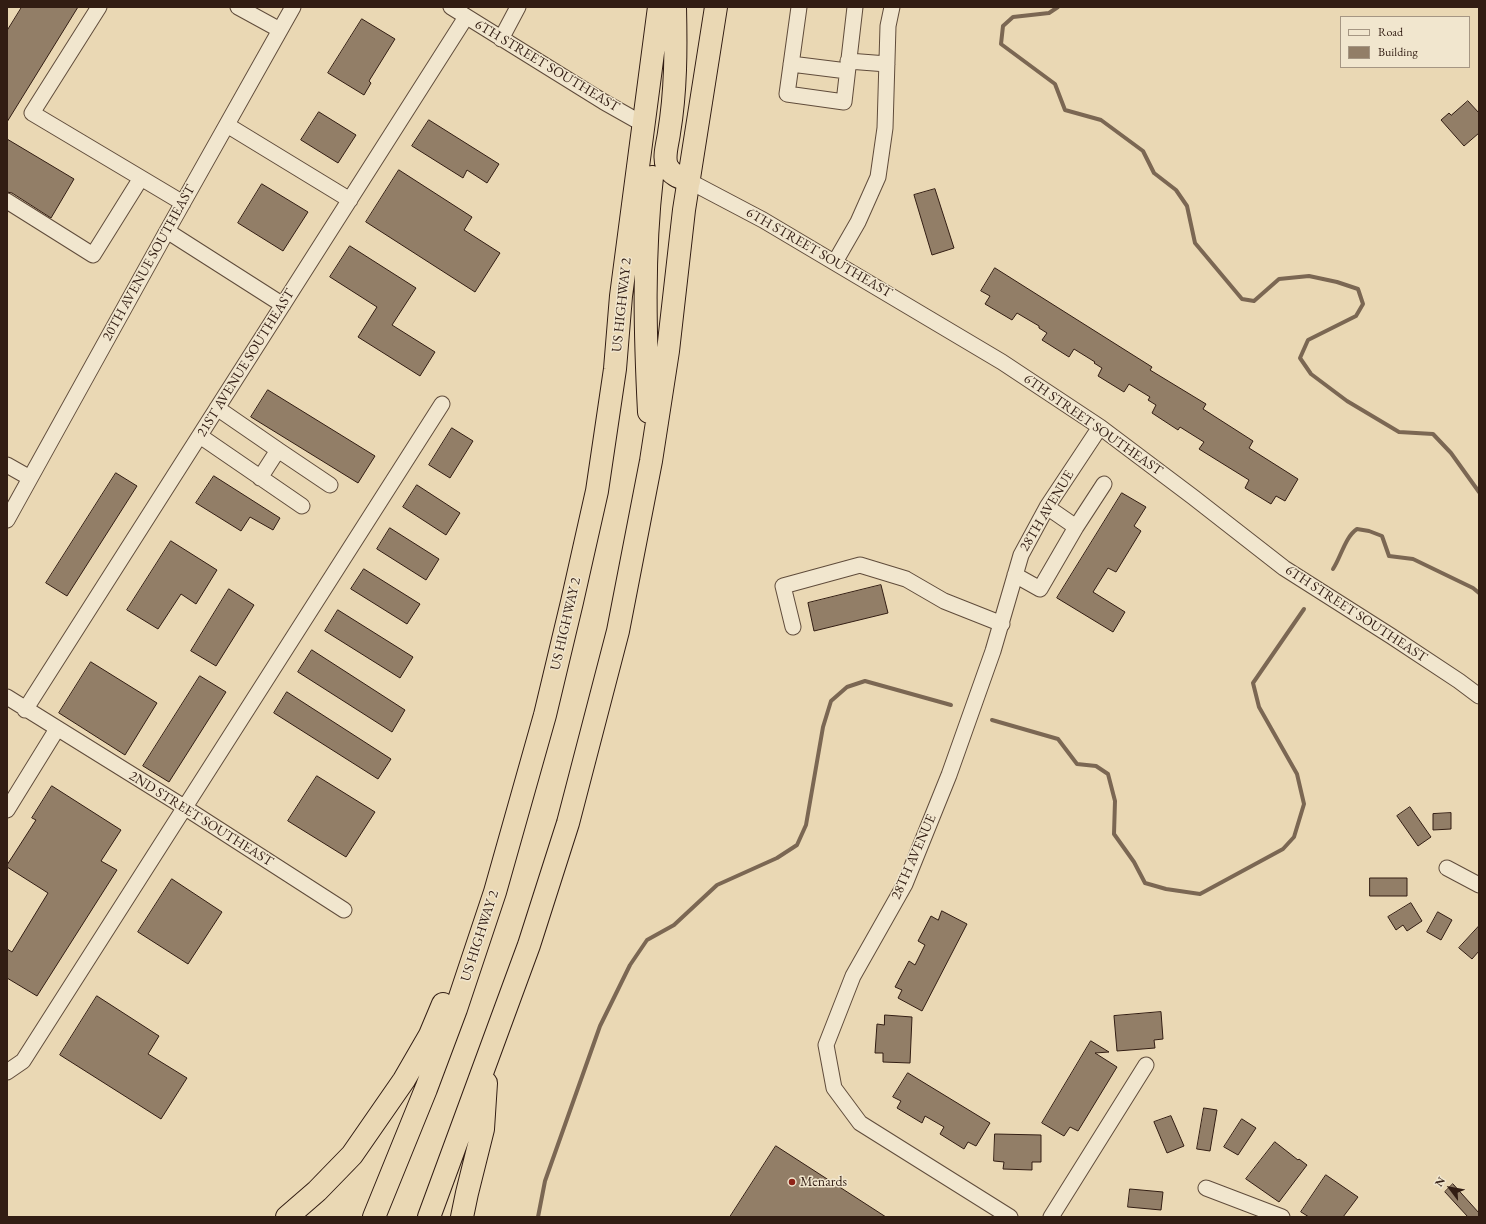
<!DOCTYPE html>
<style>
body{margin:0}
#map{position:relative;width:1486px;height:1224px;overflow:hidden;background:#ead8b4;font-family:"EB Garamond",serif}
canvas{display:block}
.frame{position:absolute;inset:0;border:8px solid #321d13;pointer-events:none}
.legend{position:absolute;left:1340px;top:16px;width:130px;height:52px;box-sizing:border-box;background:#f1e6ce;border:1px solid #a59683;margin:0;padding:5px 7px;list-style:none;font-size:12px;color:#321d13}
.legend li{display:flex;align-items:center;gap:8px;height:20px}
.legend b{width:20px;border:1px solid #a59683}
.north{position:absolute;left:1430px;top:1168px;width:40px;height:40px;-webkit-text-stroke:3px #f1e6ce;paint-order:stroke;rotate:302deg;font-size:11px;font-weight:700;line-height:16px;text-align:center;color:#321d13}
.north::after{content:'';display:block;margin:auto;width:14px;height:18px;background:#321d13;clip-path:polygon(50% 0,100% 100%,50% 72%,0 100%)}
</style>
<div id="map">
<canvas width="1486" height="1224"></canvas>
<div class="frame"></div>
<ul class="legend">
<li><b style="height:5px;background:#f1e6ce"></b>Road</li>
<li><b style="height:11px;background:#927e67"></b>Building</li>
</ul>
<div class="north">N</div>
</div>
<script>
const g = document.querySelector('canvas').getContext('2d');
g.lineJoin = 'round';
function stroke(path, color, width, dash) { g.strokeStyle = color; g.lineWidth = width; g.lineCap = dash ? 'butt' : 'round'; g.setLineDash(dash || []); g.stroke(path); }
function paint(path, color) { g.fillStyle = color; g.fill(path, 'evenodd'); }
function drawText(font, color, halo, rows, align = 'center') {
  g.font = font + ' "EB Garamond",serif'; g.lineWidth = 3; g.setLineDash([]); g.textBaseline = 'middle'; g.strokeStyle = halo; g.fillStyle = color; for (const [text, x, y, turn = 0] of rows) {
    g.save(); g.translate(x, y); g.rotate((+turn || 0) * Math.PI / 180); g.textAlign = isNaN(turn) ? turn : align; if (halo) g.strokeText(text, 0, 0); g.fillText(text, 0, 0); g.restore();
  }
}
stroke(new Path2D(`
 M 1058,7 L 1049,13 L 1013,17 L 1003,26 L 1001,44 L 1055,84 L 1065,110 L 1101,120 L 1143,151 L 1154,173 L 1176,190 L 1187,206 L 1195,243 L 1242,299 L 1254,301 L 1279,279 L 1309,276 L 1337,282 L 1358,289 L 1363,304 L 1356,316 L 1308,340 L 1300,358 L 1311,374 L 1347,401 L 1399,432 L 1433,434 L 1451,453 L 1479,492
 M 1333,569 C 1341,557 1345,537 1357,529 L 1369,531 L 1382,536 L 1389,556 L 1413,559 L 1473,588 L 1479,593
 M 992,720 L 1058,739 L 1077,764 L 1096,766 L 1108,774 L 1115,801 L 1114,834 L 1134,862 L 1145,883 L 1166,889 L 1200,894 L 1283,849 L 1294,837 L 1304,804 L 1297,774 L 1259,707 L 1253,683 L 1304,609
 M 538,1217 L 545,1181 L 600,1026 L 630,965 L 647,940 L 674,925 L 717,885 L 777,858 L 797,845 L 806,825 L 823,727 L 831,701 L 847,687 L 865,681 L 951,705`), '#7b6753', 4);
const building = new Path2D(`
 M 22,7 L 78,7 L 7,122 L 7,31 Z
 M 362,19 L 395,39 L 369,81 L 371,83 L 364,95 L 328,73 Z
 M 1468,101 L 1479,113 L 1479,133 L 1464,146 L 1441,120 L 1449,113 L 1451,115 Z
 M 319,112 L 356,135 L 338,163 L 301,140 Z
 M 429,120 L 499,164 L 487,183 L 467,170 L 463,178 L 412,146 Z
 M 7,139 L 74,179 L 51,218 L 12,193 L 7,192 Z
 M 399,170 L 472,217 L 464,230 L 500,253 L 475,292 L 366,222 Z
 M 262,184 L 308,212 L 283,251 L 238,223 Z
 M 935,189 L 954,248 L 932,255 L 914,195 Z
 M 350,246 L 416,288 L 392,325 L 435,352 L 420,376 L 358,337 L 377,307 L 330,277 Z
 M 995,268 L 1152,367 L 1150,370 L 1206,404 L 1203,409 L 1253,441 L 1249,448 L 1298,479 L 1285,501 L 1276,496 L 1271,504 L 1245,488 L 1249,480 L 1199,449 L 1204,442 L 1180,427 L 1178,430 L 1152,413 L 1156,405 L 1148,400 L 1150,397 L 1129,384 L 1124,392 L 1098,376 L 1102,368 L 1094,363 L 1095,362 L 1074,349 L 1069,357 L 1042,340 L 1047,333 L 1039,328 L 1039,326 L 1017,313 L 1012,320 L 985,304 L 990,296 L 981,291 Z
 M 268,390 L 375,456 L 358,483 L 251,417 Z
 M 452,428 L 473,441 L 450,478 L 429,465 Z
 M 116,473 L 137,486 L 67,596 L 46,583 Z
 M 214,476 L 280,518 L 273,530 L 250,517 L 241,531 L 196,503 Z
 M 417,485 L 460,513 L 446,535 L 403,507 Z
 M 1122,493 L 1146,507 L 1134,526 L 1141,531 L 1116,572 L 1108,568 L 1093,592 L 1125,612 L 1113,632 L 1057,598 Z
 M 390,528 L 439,559 L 426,580 L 377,549 Z
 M 171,541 L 217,570 L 196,604 L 181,594 L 158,629 L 127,610 Z
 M 364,569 L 420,604 L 407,624 L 351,589 Z
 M 881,585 L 888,613 L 814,631 L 808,603 Z
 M 229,589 L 254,605 L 216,666 L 191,651 Z
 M 338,610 L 413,657 L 400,678 L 325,631 Z
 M 312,650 L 405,710 L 392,732 L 298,672 Z
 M 91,662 L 157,703 L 125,755 L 59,713 Z
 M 200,676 L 226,692 L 169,782 L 143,766 Z
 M 287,692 L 391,759 L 378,779 L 274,713 Z
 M 317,776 L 375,812 L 346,857 L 288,821 Z
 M 52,786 L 121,830 L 101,861 L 117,870 L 37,996 L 7,978 L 7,949 L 12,952 L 48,893 L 7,867 L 7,865 L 36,820 L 32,818 Z
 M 1410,807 L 1431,837 L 1418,846 L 1397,816 Z
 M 1451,813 L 1451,829 L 1433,830 L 1433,814 Z
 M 1370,878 L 1407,878 L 1407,896 L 1370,896 Z
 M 172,879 L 222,912 L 188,964 L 138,932 Z
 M 1411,903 L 1422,921 L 1407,931 L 1403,925 L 1396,930 L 1388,917 Z
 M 942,911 L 967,924 L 922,1011 L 898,998 L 902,990 L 895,987 L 909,961 L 915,965 L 925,945 L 918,941 L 931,916 L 938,920 Z
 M 1438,912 L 1452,920 L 1441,940 L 1427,932 Z
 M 1479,926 L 1479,951 L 1472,959 L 1459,948 Z
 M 97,996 L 159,1036 L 148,1054 L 187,1078 L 161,1119 L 60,1055 Z
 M 1161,1012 L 1163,1039 L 1154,1040 L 1155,1048 L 1117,1051 L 1114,1016 Z
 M 885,1015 L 912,1017 L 910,1063 L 883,1062 L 883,1053 L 875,1053 L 877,1024 L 884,1025 Z
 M 1091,1041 L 1109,1052 L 1095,1053 L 1117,1067 L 1078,1131 L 1070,1127 L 1064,1136 L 1042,1123 Z
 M 908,1073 L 990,1123 L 976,1146 L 968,1142 L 964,1149 L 940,1134 L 944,1127 L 925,1116 L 922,1123 L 897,1108 L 901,1101 L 893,1097 Z
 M 1204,1108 L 1217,1110 L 1210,1151 L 1197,1149 Z
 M 1171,1116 L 1184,1146 L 1167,1153 L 1154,1122 Z
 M 1242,1119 L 1256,1128 L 1238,1155 L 1224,1147 Z
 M 995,1134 L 1041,1135 L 1041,1162 L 1032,1162 L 1032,1170 L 1003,1169 L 1004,1162 L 994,1161 Z
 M 1275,1142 L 1298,1160 L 1299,1159 L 1307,1165 L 1279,1202 L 1246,1179 Z
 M 776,1146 L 886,1217 L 730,1217 Z
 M 1326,1175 L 1358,1197 L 1343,1217 L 1309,1217 L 1301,1212 Z
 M 1453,1184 L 1479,1213 L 1479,1217 L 1468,1217 L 1445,1192 Z
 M 1130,1189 L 1163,1192 L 1161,1210 L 1128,1207 Z`);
paint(building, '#927e67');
stroke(building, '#321d13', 1);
const minor = new Path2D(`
 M 99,7 L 32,113 L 183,203
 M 238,7 L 280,30
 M 451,7 L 604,102 L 643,124
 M 799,7 L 787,94 L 844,102 L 855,7
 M 501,39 L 518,7
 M 848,61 L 887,64
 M 791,64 L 847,71
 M 227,125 L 350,200
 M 689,181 L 763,220 L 1002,362 L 1100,427 L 1193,497 L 1284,568 L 1391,636 L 1459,681 L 1479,696
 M 7,201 L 93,255 L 141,178
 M 167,231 L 283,305
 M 835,262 L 858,222 L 878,177 L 885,128 L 888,26 L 892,7
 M 217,408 L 278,450 L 260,478
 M 200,436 L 302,506
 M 278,450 L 330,485
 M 7,465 L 30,478
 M 1047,507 L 1076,527 L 1104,484
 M 7,520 L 167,231 L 293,7
 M 1015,575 L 1040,589 L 1076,527
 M 793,627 L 783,586 L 860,565 L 906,579 L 944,601 L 1002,624
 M 7,697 L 184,807 L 344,910
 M 25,710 L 466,17
 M 7,810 L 57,729
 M 1447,868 L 1479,885
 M 7,1072 L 23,1061 L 442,404
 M 1206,1188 L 1282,1217
 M 1010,1217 L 860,1123 L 834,1088 L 826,1045 L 853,976 L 905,884 L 949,775 L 993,651 L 1021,555 L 1047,507 L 1100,427
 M 1051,1217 L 1146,1065`);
const highway = new Path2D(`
 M 675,7 C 676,49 676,91 669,133 C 668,142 663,157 667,166 C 671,175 681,178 689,181
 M 649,412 C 645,334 643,255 652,177
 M 287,1217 L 317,1191 L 352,1155 L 404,1080 L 430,1035 L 443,1004
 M 374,1217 L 426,1089 L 456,1009 L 495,892 L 545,715 L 572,602 L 597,491 L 615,369 L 621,296 L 659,7
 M 429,1217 L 529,945 L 568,823 L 618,631 L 651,461 L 668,351 L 684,210 L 716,7
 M 462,1217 L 467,1193 L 483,1129 L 486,1083`);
stroke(minor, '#604c3b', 17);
stroke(highway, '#321d13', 24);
stroke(minor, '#f1e6ce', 15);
stroke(highway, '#ead8b4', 22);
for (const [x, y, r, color] of [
 [792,1182,4,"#8f2418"]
]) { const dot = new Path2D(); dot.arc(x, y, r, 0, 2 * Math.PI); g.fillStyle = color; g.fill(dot); stroke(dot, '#f1e6ce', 1.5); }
drawText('14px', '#321d13', '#f1e6ce', [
 ["6TH STREET SOUTHEAST",547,66,31],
 ["6TH STREET SOUTHEAST",819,253,30],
 ["20TH AVENUE SOUTHEAST",149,263,-61],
 ["US HIGHWAY 2",622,305,-84],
 ["21ST AVENUE SOUTHEAST",246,363,-58],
 ["6TH STREET SOUTHEAST",1093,425,35],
 ["28TH AVENUE",1047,511,-59],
 ["6TH STREET SOUTHEAST",1356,614,33],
 ["US HIGHWAY 2",566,624,-77],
 ["2ND STREET SOUTHEAST",201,819,32],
 ["28TH AVENUE",914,857,-66],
 ["US HIGHWAY 2",480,936,-72]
]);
drawText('14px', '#321d13', '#f1e6ce', [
 ["Menards",800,1182]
], 'left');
</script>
